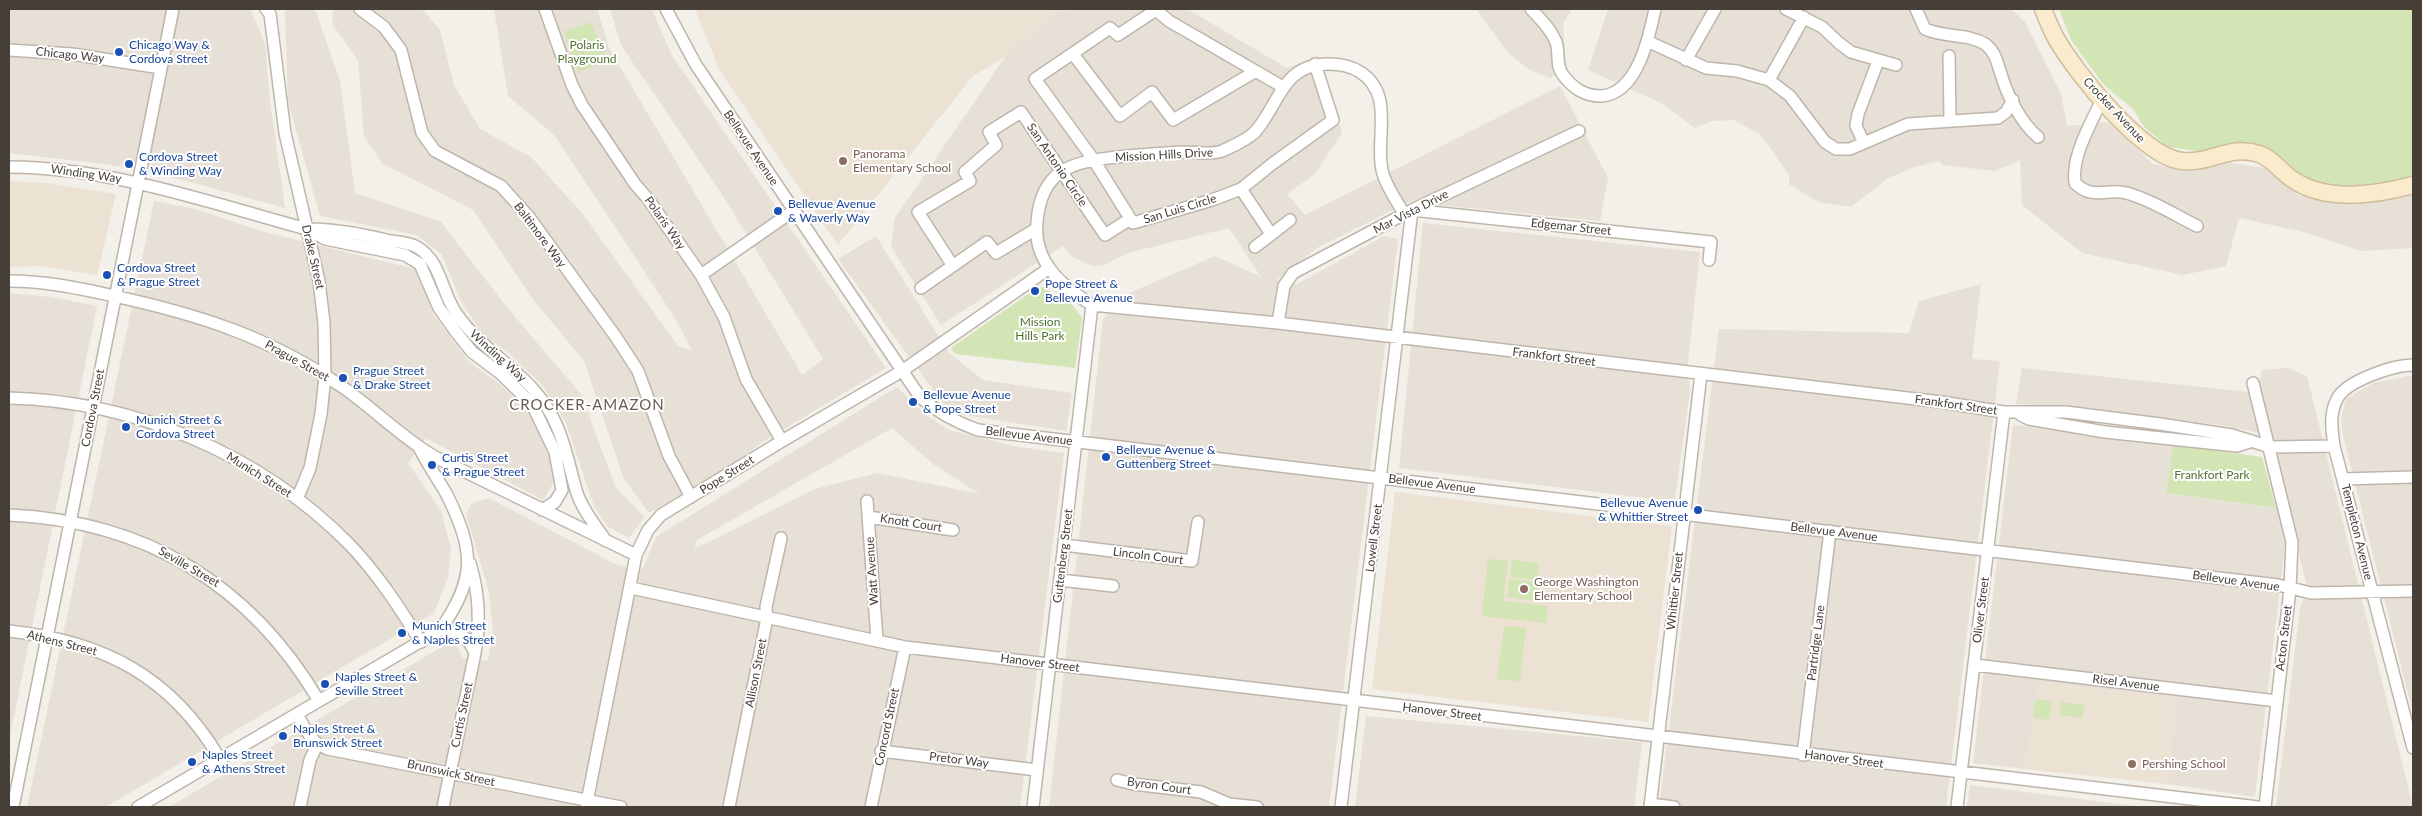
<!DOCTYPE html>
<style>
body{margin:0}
#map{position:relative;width:2422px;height:816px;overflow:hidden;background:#f3efe9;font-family:Lato,sans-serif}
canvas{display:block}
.frame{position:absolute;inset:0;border:10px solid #463f38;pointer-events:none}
</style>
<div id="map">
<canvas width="2422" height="816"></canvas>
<div class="frame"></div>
</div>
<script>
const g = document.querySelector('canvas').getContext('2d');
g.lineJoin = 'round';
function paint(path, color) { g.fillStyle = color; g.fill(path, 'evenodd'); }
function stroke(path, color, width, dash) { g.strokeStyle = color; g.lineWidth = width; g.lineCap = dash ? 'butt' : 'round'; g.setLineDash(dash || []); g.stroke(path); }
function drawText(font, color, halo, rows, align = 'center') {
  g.font = font + ' Lato,sans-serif'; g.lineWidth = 4; g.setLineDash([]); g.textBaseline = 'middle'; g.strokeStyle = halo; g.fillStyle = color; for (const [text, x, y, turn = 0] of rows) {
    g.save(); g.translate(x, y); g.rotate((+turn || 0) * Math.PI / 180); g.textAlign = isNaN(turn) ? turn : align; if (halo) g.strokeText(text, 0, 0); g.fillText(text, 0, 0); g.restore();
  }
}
paint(new Path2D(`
 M 9,9 L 250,9 L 265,43 L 270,101 L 285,208 L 157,173 L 104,164 L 9,153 Z
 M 287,9 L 315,9 L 340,81 L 355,193 L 441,222 L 510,311 L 581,394 L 616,488 L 645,517 L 629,538 L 607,526 L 594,506 L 566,423 L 543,386 L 510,354 L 483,335 L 461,301 L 442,255 L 417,235 L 320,216 L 288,101 L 285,11 Z
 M 334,9 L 422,9 L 440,30 L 454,85 L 480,129 L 531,157 L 582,213 L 678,346 L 692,351 L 675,318 L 555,136 L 508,96 L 494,9 L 597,9 L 609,48 L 802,375 L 823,359 L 721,193 L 621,45 L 610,9 L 652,9 L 671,54 L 886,368 L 767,439 L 730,466 L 649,513 L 624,479 L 584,361 L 532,298 L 473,210 L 382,163 L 364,136 L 358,60 L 332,24 Z
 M 1068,9 L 1187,9 L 1287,68 L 1318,56 L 1342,133 L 1315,174 L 1287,194 L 1305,215 L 1560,86 L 1608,178 L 1600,221 L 1409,202 L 1317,248 L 1277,280 L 1297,284 L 1384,236 L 1398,239 L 1329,807 L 1049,807 L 1103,319 L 1129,293 L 1215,256 L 1261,277 L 1229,228 L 1128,253 L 1104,265 L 1092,266 L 1071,256 L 1063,246 L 941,325 L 891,247 L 895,218 L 1005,57 L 1048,18 Z
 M 1476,9 L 1572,9 L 1563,23 L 1566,66 L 1550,78 L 1530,70 L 1509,54 Z
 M 1608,9 L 2011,9 L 2025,22 L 2061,94 L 2067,126 L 2108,122 L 2153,164 L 2189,171 L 2232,163 L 2266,168 L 2298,195 L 2326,201 L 2383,201 L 2413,195 L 2413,248 L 2361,251 L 2304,232 L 2239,218 L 2226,266 L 2183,275 L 2082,253 L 2022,205 L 2020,160 L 1995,171 L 1942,165 L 1940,161 L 1911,168 L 1887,179 L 1851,207 L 1818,202 L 1789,184 L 1789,175 L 1761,135 L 1734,120 L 1712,121 L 1695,128 L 1661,103 L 1588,70 Z
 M 154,201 L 199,210 L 264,232 L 415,269 L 422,283 L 433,314 L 469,362 L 497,382 L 528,411 L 548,450 L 554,482 L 543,500 L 426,438 L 408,463 L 441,511 L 451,548 L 448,577 L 434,613 L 106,807 L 27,807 Z
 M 1423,223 L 1700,252 L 1688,363 L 1690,391 L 1675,498 L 1671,501 L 1399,468 Z
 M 876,236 L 949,353 L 983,380 L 1072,393 L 1066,431 L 965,415 L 944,405 L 838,259 Z
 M 1981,284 L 1972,359 L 2000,361 L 1946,807 L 1659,807 L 1719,329 L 1909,333 L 1919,301 Z
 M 9,293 L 50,297 L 97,306 L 9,741 Z
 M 2022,368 L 2249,392 L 2260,433 L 2221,425 L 2058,406 L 2016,404 Z
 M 2288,368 L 2307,376 L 2413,807 L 2276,807 L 2300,609 L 2307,587 L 2259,384 L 2262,370 Z
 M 2413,375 L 2413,713 L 2343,436 L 2341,419 L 2346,399 L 2373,383 Z
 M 897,387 L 923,413 L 949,430 L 1018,447 L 1064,453 L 1020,807 L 169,807 L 445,645 L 456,646 L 463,658 L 488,661 L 493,631 L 489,592 L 466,514 L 472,503 L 489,498 L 617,565 L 642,570 L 656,537 ZM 892,428 L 933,464 L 980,494 L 877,473 L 815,489 L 694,549 L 697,540 Z
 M 2013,425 L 2173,445 L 2166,493 L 2278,509 L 2286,537 L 2255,797 L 2167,784 L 2176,698 L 2038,682 L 2025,769 L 1973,763 Z
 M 1366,716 L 1642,742 L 1634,807 L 1355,807 Z
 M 1970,785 L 2143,807 L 1967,807 Z`), '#e6e0d7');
paint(new Path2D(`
 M 695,9 L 1068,9 L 1048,18 L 1005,57 L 973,76 L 838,245 L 720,71 Z
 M 9,181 L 46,183 L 116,194 L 97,275 L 41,266 L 9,267 Z
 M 1395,492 L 1672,526 L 1648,722 L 1372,689 Z
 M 2038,682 L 2176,698 L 2167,784 L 2025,769 Z`), '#ebe2d4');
paint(new Path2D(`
 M 2059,9 L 2413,9 L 2413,177 L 2381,185 L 2333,188 L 2305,179 L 2283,163 L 2168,147 L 2144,127 L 2133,109 L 2104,85 L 2071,40 Z
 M 591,22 L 608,60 L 578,72 L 564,32 Z
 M 1043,287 L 1073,306 L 1082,318 L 1075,368 L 956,354 L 951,348 L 1034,290 Z
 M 2173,445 L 2262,457 L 2276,508 L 2166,493 Z
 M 1488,559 L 1508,561 L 1503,601 L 1548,606 L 1546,623 L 1482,616 Z
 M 1512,560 L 1539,563 L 1537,580 L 1510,577 Z
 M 1509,579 L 1539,582 L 1536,601 L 1507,597 Z
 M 1504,626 L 1526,628 L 1520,681 L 1497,679 Z
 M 2035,699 L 2052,701 L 2049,720 L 2033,718 Z
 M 2061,702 L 2084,705 L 2083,718 L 2059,715 Z`), '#d3e4b5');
const street = new Path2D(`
 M 266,9 L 270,14 L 285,133 L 319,281 L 324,323 L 325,376 L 321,414 L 310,468 L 297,499
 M 360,9 L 384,27 L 401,50 L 422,133 L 435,151 L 501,186 L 529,217 L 616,337 L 638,371 L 669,456 L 691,497
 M 545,9 L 572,85 L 582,105 L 635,184 L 648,199 L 701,275 L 724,317 L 746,379 L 782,441
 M 666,9 L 696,65 L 920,397 C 938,413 955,422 978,430 L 2227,579 L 2278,585 L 2311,593 L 2413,591
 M 1531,9 C 1540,19 1551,29 1556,42 C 1560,53 1555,65 1563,75 C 1573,88 1584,96 1601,96 C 1637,94 1649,38 1655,9
 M 1786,9 L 1822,27 L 1837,41
 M 1916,9 L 1925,29 C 1945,38 1967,33 1985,44 C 1996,52 1997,63 2001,74 C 2007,95 2021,123 2038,137
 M 1647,41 L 1706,68 L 1737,71 L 1769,80 L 1790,96 L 1825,142 L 1836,149 L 1850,149 L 1908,124 L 1998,118 L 2006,112 L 2013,100
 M 1839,43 L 1851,52 L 1896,65
 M 9,50 L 72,54 L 161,68
 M 1073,54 L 1120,116 L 1152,92 L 1173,120 L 1256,71
 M 1949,56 L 1950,119
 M 1686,60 L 1715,9
 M 1769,80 L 1804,17
 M 1283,87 L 1169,21 L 1156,10 L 1118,35 L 1110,28 L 1035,79 L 1093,159 L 1133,223 L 1212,200 L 1241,189 L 1272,164 L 1333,120 L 1315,64
 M 2102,99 C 2091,124 2071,156 2075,183 C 2094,202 2108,186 2130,194 C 2153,201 2175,215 2197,226
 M 1864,143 L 1856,126 L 1858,114 L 1878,61
 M 9,167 C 114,168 207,202 307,229 L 325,239 L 405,255 L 420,264 L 439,308 L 456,332 L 472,352 L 500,373 L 532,404 L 555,452 L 562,490 L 555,502 L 542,510
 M 1241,189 L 1271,234
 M 1404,214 C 1397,201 1385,185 1382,170 C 1375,138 1395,94 1360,72 C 1351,66 1339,64 1328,64 C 1281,65 1280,104 1255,132 C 1248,139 1231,147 1222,151 C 1212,155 1195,152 1184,152 C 1162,153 1139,155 1117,157 C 1071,162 1041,170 1037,222 C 1033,262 1061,285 1092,305 L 1278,323 L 1941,402 L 2004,412 L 2066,412 L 2160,424 L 2232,435 L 2270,447 L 2334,446
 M 309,229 C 337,229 364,235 391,241 C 399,242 410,243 417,247 C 441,261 441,291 456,313 C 485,356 535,375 556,424 C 566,446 570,470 577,493 C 583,511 596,526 606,541
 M 1255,247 L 1290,220
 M 953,266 L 918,212 L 970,181 L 965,172 L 996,145 L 989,132 L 1021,112 L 1105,235 L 1130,219
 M 701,275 L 793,211
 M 9,281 C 44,281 79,288 114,296 C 201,315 269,337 344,388 C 375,410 402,438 435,457 L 636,555
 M 921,288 L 987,242 L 996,253 L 1036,229
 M 1278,323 L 1284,286 L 1293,273 L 1412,210 L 1579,131
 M 2413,365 C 2393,365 2346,381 2337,399 C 2329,414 2332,431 2334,446 L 2413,748
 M 2253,383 L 2292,542 L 2290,589 L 2265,807
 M 9,398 C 135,401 260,454 349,544 C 377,573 399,607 421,642
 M 2021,415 L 2029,419 L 2105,432 L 2237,446 L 2252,441
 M 2343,479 L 2413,477
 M 867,501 L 877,640
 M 9,515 C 145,521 250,584 319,701
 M 869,517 L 953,530
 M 1064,545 L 1192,561 L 1198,522
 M 470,563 C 479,593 481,621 475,653
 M 1060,580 L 1113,586
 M 631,588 L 905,647 L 2258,807
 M 440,630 C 459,631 467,635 475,653 L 443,807
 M 9,631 C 103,641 171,676 220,759
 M 1975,665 L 2277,701
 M 297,714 C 306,730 311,743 328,749 L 621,807
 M 881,751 L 1037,770
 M 1803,755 L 1830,531
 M 1117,780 L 1133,784 L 1201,792 L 1229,804 L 1257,807
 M 1650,804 L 1674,807
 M 13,807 L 173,9
 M 138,807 L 440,630 C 477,578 474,550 447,495 C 438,479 428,465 420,449
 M 300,807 L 310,760 L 317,745
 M 586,807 L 636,555 L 648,530 L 661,515 L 782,441 L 902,371 L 1048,269
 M 729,807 L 767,618 L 766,607 L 781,538
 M 871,807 L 905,647
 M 1033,807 L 1092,305
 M 1341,807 L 1412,210 L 1711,242 L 1709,260
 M 1650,807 L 1701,374
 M 1957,807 L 2004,412`);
const secondary = new Path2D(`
 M 2043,9 C 2047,19 2051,30 2057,40 C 2076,73 2144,158 2182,161 C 2211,164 2230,144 2259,154 C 2272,158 2281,172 2292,179 C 2326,203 2376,195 2413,185`);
stroke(street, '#beb6ac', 14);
stroke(secondary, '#cfbd9c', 19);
stroke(street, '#fff', 11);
stroke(secondary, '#faebcc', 16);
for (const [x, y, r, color] of [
 [119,52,5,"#1a4fb4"],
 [843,161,5,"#8d6e63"],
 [129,164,5,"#1a4fb4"],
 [778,211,5,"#1a4fb4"],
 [107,275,5,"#1a4fb4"],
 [1035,291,5,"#1a4fb4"],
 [343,378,5,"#1a4fb4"],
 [913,402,5,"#1a4fb4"],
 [126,427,5,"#1a4fb4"],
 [1106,457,5,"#1a4fb4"],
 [432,465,5,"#1a4fb4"],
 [1698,510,5,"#1a4fb4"],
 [1524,589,5,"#8d6e63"],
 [402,633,5,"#1a4fb4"],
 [325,684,5,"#1a4fb4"],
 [283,736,5,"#1a4fb4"],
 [192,762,5,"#1a4fb4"],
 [2132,764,5,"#8d6e63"]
]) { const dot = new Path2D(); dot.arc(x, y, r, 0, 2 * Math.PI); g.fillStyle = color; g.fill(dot); stroke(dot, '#fff', 2); }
drawText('12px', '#164399', '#fff', [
 ["Chicago Way &",129,45],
 ["Cordova Street",129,59],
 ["Cordova Street",139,157],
 ["& Winding Way",139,171],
 ["Bellevue Avenue",788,204],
 ["& Waverly Way",788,218],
 ["Cordova Street",117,268],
 ["& Prague Street",117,282],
 ["Pope Street &",1045,284],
 ["Bellevue Avenue",1045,298],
 ["Prague Street",353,371],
 ["& Drake Street",353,385],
 ["Bellevue Avenue",923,395],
 ["& Pope Street",923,409],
 ["Munich Street &",136,420],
 ["Cordova Street",136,434],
 ["Bellevue Avenue &",1116,450],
 ["Guttenberg Street",1116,464],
 ["Curtis Street",442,458],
 ["& Prague Street",442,472],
 ["Bellevue Avenue",1688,503,"right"],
 ["& Whittier Street",1688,517,"right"],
 ["Munich Street",412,626],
 ["& Naples Street",412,640],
 ["Naples Street &",335,677],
 ["Seville Street",335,691],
 ["Naples Street &",293,729],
 ["Brunswick Street",293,743],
 ["Naples Street",202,755],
 ["& Athens Street",202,769]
], 'left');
drawText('12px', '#4f7330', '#fff', [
 ["Polaris",587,45],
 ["Playground",587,59],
 ["Mission",1040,322],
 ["Hills Park",1040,336],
 ["Frankfort Park",2212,475]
]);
drawText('12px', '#463f38', '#fff', [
 ["Chicago Way",70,55,6],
 ["Crocker Avenue",2114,110,47],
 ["Bellevue Avenue",751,148,56],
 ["Mission Hills Drive",1164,155,-3],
 ["San Antonio Circle",1057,165,56],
 ["Winding Way",86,174,8],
 ["San Luis Circle",1180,209,-17],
 ["Mar Vista Drive",1411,212,-27],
 ["Polaris Way",665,223,55],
 ["Edgemar Street",1571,227,6],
 ["Baltimore Way",540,235,53],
 ["Drake Street",313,257,77],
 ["Winding Way",498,356,42],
 ["Frankfort Street",1554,357,7],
 ["Prague Street",297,361,29],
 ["Frankfort Street",1956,405,8],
 ["Cordova Street",93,408,-79],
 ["Bellevue Avenue",1029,436,7],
 ["Munich Street",259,475,32],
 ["Pope Street",727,475,-32],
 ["Bellevue Avenue",1432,484,7],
 ["Knott Court",911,523,9],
 ["Bellevue Avenue",1834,532,7],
 ["Templeton Avenue",2357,532,76],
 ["Lowell Street",1374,538,-83],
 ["Guttenberg Street",1063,556,-83],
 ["Lincoln Court",1148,556,7],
 ["Seville Street",189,567,30],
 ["Watt Avenue",872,571,-94],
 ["Bellevue Avenue",2236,581,8],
 ["Whittier Street",1675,591,-84],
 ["Oliver Street",1981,610,-83],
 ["Acton Street",2284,638,-83],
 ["Athens Street",62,643,14],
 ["Partridge Lane",1816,643,-83],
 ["Hanover Street",1040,663,7],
 ["Allison Street",756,673,-79],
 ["Risel Avenue",2126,683,7],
 ["Hanover Street",1442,712,7],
 ["Curtis Street",462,715,-78],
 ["Concord Street",887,727,-78],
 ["Hanover Street",1844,759,7],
 ["Pretor Way",959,760,7],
 ["Brunswick Street",451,773,12],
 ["Byron Court",1159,786,8]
]);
drawText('12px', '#785e54', '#fff', [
 ["Panorama",853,154],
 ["Elementary School",853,168],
 ["George Washington",1534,582],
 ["Elementary School",1534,596],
 ["Pershing School",2142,764]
], 'left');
g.letterSpacing = '1px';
drawText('15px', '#685c50', '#fff', [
 ["CROCKER-AMAZON",587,405]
]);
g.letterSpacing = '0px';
</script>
